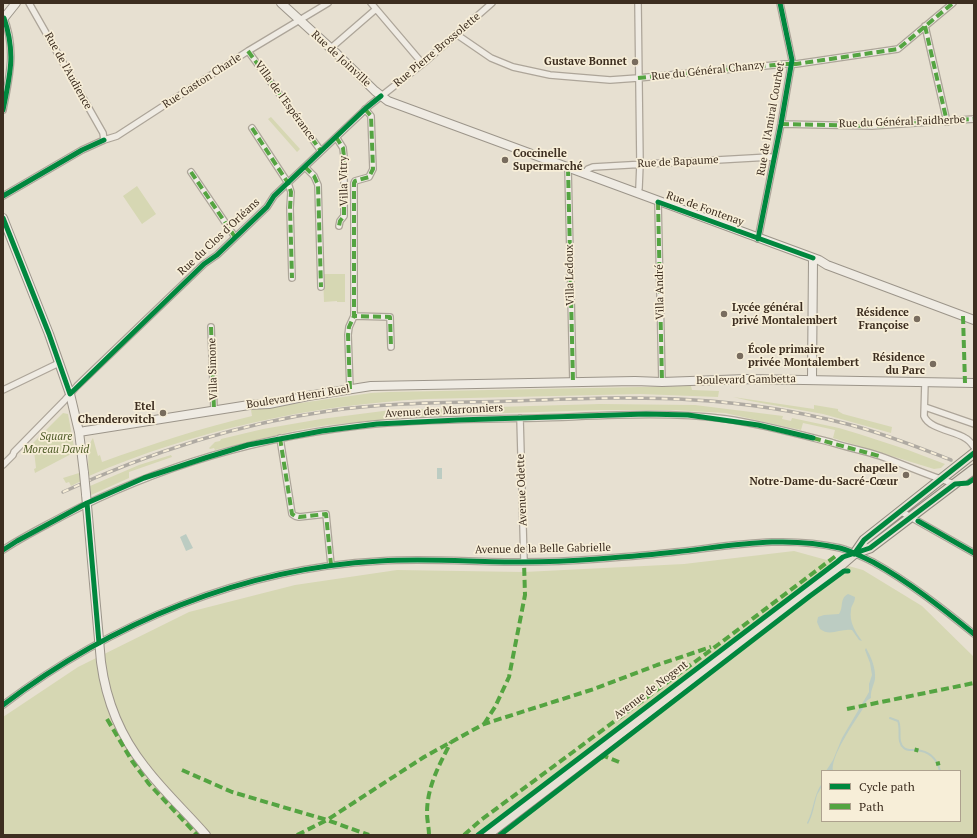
<!DOCTYPE html>
<meta charset="utf-8">
<style>
body{margin:0}
#map{position:relative;width:977px;height:838px;overflow:hidden;background:#e7e0d1;font-family:"PT Serif",serif}
canvas{display:block}
.frame{position:absolute;inset:0;border:4px solid #3d2e20;pointer-events:none}
.legend{position:absolute;left:821px;top:770px;width:140px;height:52px;box-sizing:border-box;background:#f7eed8;border:1px solid #ada18e;margin:0;padding:5px 7px;list-style:none;font-size:12px;color:#3d2e20}
.legend li{display:flex;align-items:center;gap:8px;height:20px}
.legend b{width:20px;border:1px solid #ada18e}
</style>
<div id="map">
<canvas width="977" height="838"></canvas>
<div class="frame"></div>
<ul class="legend">
<li><b style="height:5px;background:#00873e"></b>Cycle path</li>
<li><b style="height:5px;background:#54a441"></b>Path</li>
</ul>
</div>
<script>
const g = document.querySelector('canvas').getContext('2d');
g.lineJoin = 'round';
function paint(path, color) { g.fillStyle = color; g.fill(path, 'evenodd'); }
function stroke(path, color, width, dash) { g.strokeStyle = color; g.lineWidth = width; g.lineCap = dash ? 'butt' : 'round'; g.setLineDash(dash || []); g.stroke(path); }
function drawText(font, color, halo, rows, align = 'center') {
  g.font = font + ' "PT Serif",serif'; g.lineWidth = 3.5; g.setLineDash([]); g.textBaseline = 'middle'; g.strokeStyle = halo; g.fillStyle = color; for (const [text, x, y, turn = 0] of rows) {
    g.save(); g.translate(x, y); g.rotate((+turn || 0) * Math.PI / 180); g.textAlign = isNaN(turn) ? turn : align; if (halo) g.strokeText(text, 0, 0); g.fillText(text, 0, 0); g.restore();
  }
}
paint(new Path2D(`
 M 271,117 L 300,149 L 297,152 L 268,119 Z
 M 137,186 L 156,214 L 142,224 L 123,196 Z
 M 323,274 L 345,274 L 345,302 L 337,302 L 337,301 L 324,302 Z
 M 691,386 L 692,390 L 719,391 L 718,397 L 640,394 L 426,399 C 310,405 195,430 89,476 C 88,467 87,445 93,438 L 98,456 L 100,455 L 102,462 C 152,444 201,428 252,416 L 251,410 L 371,393 L 389,392 Z
 M 733,397 L 814,409 L 814,405 L 838,409 L 838,411 L 843,414 L 892,427 L 891,433 L 823,414 L 750,401 Z
 M 600,404 L 695,405 L 783,416 L 782,419 L 791,421 L 792,418 L 839,428 L 859,434 L 908,450 L 945,464 L 941,468 L 934,469 L 833,438 L 835,430 L 803,423 L 801,430 L 725,413 L 673,410 L 601,410 L 476,414 L 392,419 L 328,425 L 298,430 L 215,450 L 214,448 L 210,449 L 209,448 L 215,442 L 220,441 L 221,439 L 263,429 L 321,419 L 391,410 Z
 M 63,413 L 68,414 L 75,452 L 35,473 L 34,469 L 36,468 L 33,443 Z
 M 171,455 L 172,457 L 129,472 L 129,478 L 91,495 L 90,486 L 139,465 Z
 M 79,473 L 81,481 L 71,486 L 69,482 L 66,483 L 63,478 Z
 M 794,551 L 863,570 L 922,606 L 974,657 L 974,835 L 3,835 L 3,717 L 78,667 L 189,612 L 295,585 L 397,570 L 524,572 L 684,564 ZM 822,771 L 960,771 L 960,821 L 822,821 Z`), '#d6d7b3');
paint(new Path2D(`
 M 437,468 L 442,468 L 442,479 L 437,479 Z
 M 186,534 L 193,548 L 186,551 L 180,537 Z
 M 848,594 L 855,597 C 855,603 851,605 851,610 C 849,622 855,631 862,641 L 859,640 L 852,630 C 841,628 830,637 820,629 L 817,622 L 818,617 L 824,615 L 839,614 C 844,607 839,599 848,594 Z
 M 866,648 C 871,657 876,668 875,679 C 874,685 870,691 871,698 C 869,699 867,700 866,702 C 864,704 864,707 862,710 C 854,723 830,757 833,771 L 826,771 L 833,760 L 842,738 L 869,692 L 869,684 L 872,675 L 870,663 L 865,650 Z
 M 822,783 C 822,788 819,791 817,795 C 814,805 813,815 808,824 L 807,823 C 814,810 813,796 822,783 Z`), '#bcccc2');
stroke(new Path2D(`
 M 890,718 L 898,721 C 902,729 896,742 904,748 C 907,751 912,750 916,750 C 929,751 937,759 940,771`), '#bcccc2', 2);
const street = new Path2D(`
 M 29,3 L 103,133 L 104,140
 M 371,3 L 422,63
 M 925,26 L 947,122
 M 456,34 L 491,58 L 513,67 L 550,75 L 610,80 L 638,78 L 785,64 L 796,64 L 898,49 L 953,3
 M 331,48 L 376,9
 M 248,51 L 321,151
 M 365,109 L 371,116 L 373,169 L 369,177 L 355,181 L 354,183 L 354,316 L 390,317 L 391,347
 M 3,110 C 9,78 17,48 3,16
 M 781,124 L 872,126 L 974,119
 M 252,128 L 288,183 L 291,192 L 290,208 L 292,278
 M 336,137 L 343,148 L 344,157 L 344,216 L 340,221 L 339,226
 M 305,167 L 314,176 L 318,185 L 321,287
 M 568,168 L 573,382
 M 191,172 L 235,237
 M 584,174 L 588,169 L 593,167 L 770,157 L 774,158
 M 638,193 L 639,188 L 640,164 L 638,3
 M 3,196 L 82,150 L 104,140 L 117,136 L 248,51 L 328,3
 M 658,202 L 662,382
 M 758,239 L 781,124 L 792,60 L 780,3
 M 211,327 L 214,410
 M 925,382 L 924,416 C 929,429 955,431 965,438 C 969,440 972,444 974,447
 M 350,389 L 348,335 L 349,327 L 354,316
 M 3,390 L 59,363
 M 925,407 L 974,424
 M 520,418 L 524,562
 M 280,438 L 292,514 L 295,516 L 299,517 L 326,514 L 331,565
 M 3,465 L 13,455 L 14,452 L 64,401 L 77,386 L 204,264 L 217,255 L 267,207 L 274,196 L 370,105 L 426,61 L 492,3
 M 900,511 L 974,553
 M 3,550 C 22,537 43,527 63,516 C 160,465 266,435 375,424 C 429,419 484,419 538,418 C 601,416 664,411 726,419 C 762,424 798,434 833,443 C 849,448 865,451 880,456 C 905,465 930,476 955,484
 M 3,705 C 111,623 243,568 380,561 C 426,558 473,562 520,562 C 545,562 572,561 597,559 C 623,557 649,555 675,552 C 731,546 783,535 840,548 C 852,551 862,557 873,562 C 909,582 942,608 974,634`);
const secondary = new Path2D(`
 M 281,3 L 337,54 L 375,91 L 388,101 L 819,260 L 827,265 L 974,320
 M 4,18 L 16,3
 M 3,218 L 49,334 L 70,394 L 79,432 L 84,473
 M 812,379 L 813,258
 M 79,432 L 249,405 L 269,404 L 308,396 L 371,386 L 635,381 L 662,382 L 747,379 L 974,383
 M 86,494 L 101,662 C 106,700 121,737 145,767 C 163,791 186,812 206,835`);
const primary = new Path2D(`
 M 855,553 L 870,548 L 974,469
 M 487,835 L 840,566 L 855,553 L 864,540 L 974,453`);
stroke(street, '#ada599', 8);
stroke(secondary, '#9c958a', 10);
stroke(primary, '#928b80', 11);
stroke(street, '#efebe3', 5.5);
stroke(secondary, '#efebe3', 8);
stroke(primary, '#e6e1d4', 9);
const rail = new Path2D(`
 M 63,492 C 148,453 237,424 329,411 C 389,402 451,403 511,401 C 572,399 633,396 694,400 C 746,403 797,411 847,424 C 883,433 917,447 951,460`);
stroke(rail, '#afaaa2', 3.5);
stroke(rail, '#f7eed8', 2, [6]);
const secondaryBridge = new Path2D(`
 M 84,473 L 86,494`);
stroke(secondaryBridge, '#9c958a', 10, []);
stroke(secondaryBridge, '#efebe3', 8);
stroke(new Path2D(`
 M 925,26 L 947,122
 M 248,51 L 321,151
 M 638,78 L 785,64 L 796,64 L 898,49 L 953,3
 M 365,109 L 371,116 L 373,169 L 369,177 L 355,181 L 354,183 L 354,316 L 390,317 L 391,347
 M 781,124 L 872,126 L 974,119
 M 252,128 L 288,183 L 291,192 L 290,208 L 292,278
 M 336,137 L 343,148 L 344,157 L 344,216 L 340,221 L 339,226
 M 305,167 L 314,176 L 318,185 L 321,287
 M 568,168 L 573,382
 M 191,172 L 235,237
 M 658,202 L 662,382
 M 963,316 L 965,383
 M 211,327 L 214,410
 M 350,389 L 348,335 L 349,327 L 354,316
 M 280,438 L 292,514 L 295,516 L 299,517 L 326,514 L 331,565
 M 813,438 L 879,456
 M 847,709 L 974,683
 M 107,719 L 132,761 L 149,784 L 197,835
 M 484,724 L 495,707 L 509,677 L 525,595 L 524,562 L 520,562
 M 916,752 L 917,748
 M 601,758 L 604,756 L 619,762
 M 936,764 L 940,763
 M 182,770 L 232,792 L 327,820 L 369,835
 M 297,835 L 327,820 L 424,757 L 484,724 L 594,689 L 657,665 L 711,647
 M 429,835 C 429,828 427,820 427,813 C 427,787 439,765 451,742
 M 464,835 L 481,820 L 719,644 L 837,555`), '#54a441', 4, [8, 4]);
stroke(new Path2D(`
 M 3,110 C 10,75 16,53 4,18
 M 3,196 L 82,150 L 104,140
 M 658,202 L 813,258
 M 3,218 L 49,334 L 70,394 L 204,264 L 217,255 L 267,207 L 274,196 L 365,109 L 381,96
 M 758,239 L 781,124 L 792,60 L 780,3
 M 87,503 L 99,643
 M 918,521 L 974,553
 M 3,550 L 17,541 L 87,503 L 144,478 L 205,458 L 248,445 L 322,431 L 377,424 L 458,420 L 646,414 L 688,415 L 758,425 L 813,438
 M 854,554 L 864,540 L 974,453
 M 3,705 C 111,623 243,568 380,561 C 426,558 473,562 520,562 C 545,562 572,561 597,559 C 623,557 649,555 675,552 C 731,546 783,535 840,548 C 852,551 862,557 873,562 C 909,582 942,608 974,634
 M 478,835 L 837,562 L 843,557 L 870,548 L 955,484 L 968,483 L 974,479
 M 500,835 L 810,596 L 844,571 L 848,571`), '#00873e', 5);
for (const [x, y, r, color] of [
 [635,62,4,"#786c5e"],
 [505,160,4,"#786c5e"],
 [724,314,4,"#786c5e"],
 [917,319,4,"#786c5e"],
 [740,356,4,"#786c5e"],
 [933,364,4,"#786c5e"],
 [163,413,4,"#786c5e"],
 [906,475,4,"#786c5e"]
]) { const dot = new Path2D(); dot.arc(x, y, r, 0, 2 * Math.PI); g.fillStyle = color; g.fill(dot); stroke(dot, '#f7eed8', 1.5); }
drawText('11px', '#3d2e20', '#f7eed8', [
 ["Rue Pierre Brossolette",437,50,-40],
 ["Rue de Joinville",341,59,43],
 ["Rue de l'Audience",68,71,61],
 ["Rue du Général Chanzy",708,71,-6],
 ["Rue Gaston Charle",202,81,-33],
 ["Villa de l'Espérance",285,101,54],
 ["Rue de l'Amiral Courbet",771,119,-80],
 ["Rue du Général Faidherbe",902,122,-2],
 ["Rue de Bapaume",678,162,-3],
 ["Villa Vitry",344,181,-91],
 ["Rue de Fontenay",705,209,20],
 ["Rue du Clos d'Orléans",219,237,-43],
 ["Villa Ledoux",570,275,-91],
 ["Villa André",660,292,-91],
 ["Villa Simone",213,369,-92],
 ["Boulevard Gambetta",746,380,-1],
 ["Boulevard Henri Ruel",298,397,-9],
 ["Avenue des Marronniers",444,411,-3],
 ["Avenue Odette",522,490,-92],
 ["Avenue de la Belle Gabrielle",543,549,-1],
 ["Avenue de Nogent",651,690,-37]
]);
drawText('bold 11px', '#3d2e20', '#f7eed8', [
 ["Gustave Bonnet",627,62],
 ["Coccinelle",513,154,"left"],
 ["Supermarché",513,167,"left"],
 ["Lycée général",732,308,"left"],
 ["privé Montalembert",732,321,"left"],
 ["Résidence",909,313],
 ["Françoise",909,326],
 ["École primaire",748,350,"left"],
 ["privée Montalembert",748,363,"left"],
 ["Résidence",925,358],
 ["du Parc",925,371],
 ["Etel",155,407],
 ["Chenderovitch",155,420],
 ["chapelle",898,469],
 ["Notre-Dame-du-Sacré-Cœur",898,482]
], 'right');
drawText('italic 11px', '#4d5a26', '#f7eed8', [
 ["Square",56,437],
 ["Moreau David",56,450]
]);
</script>
